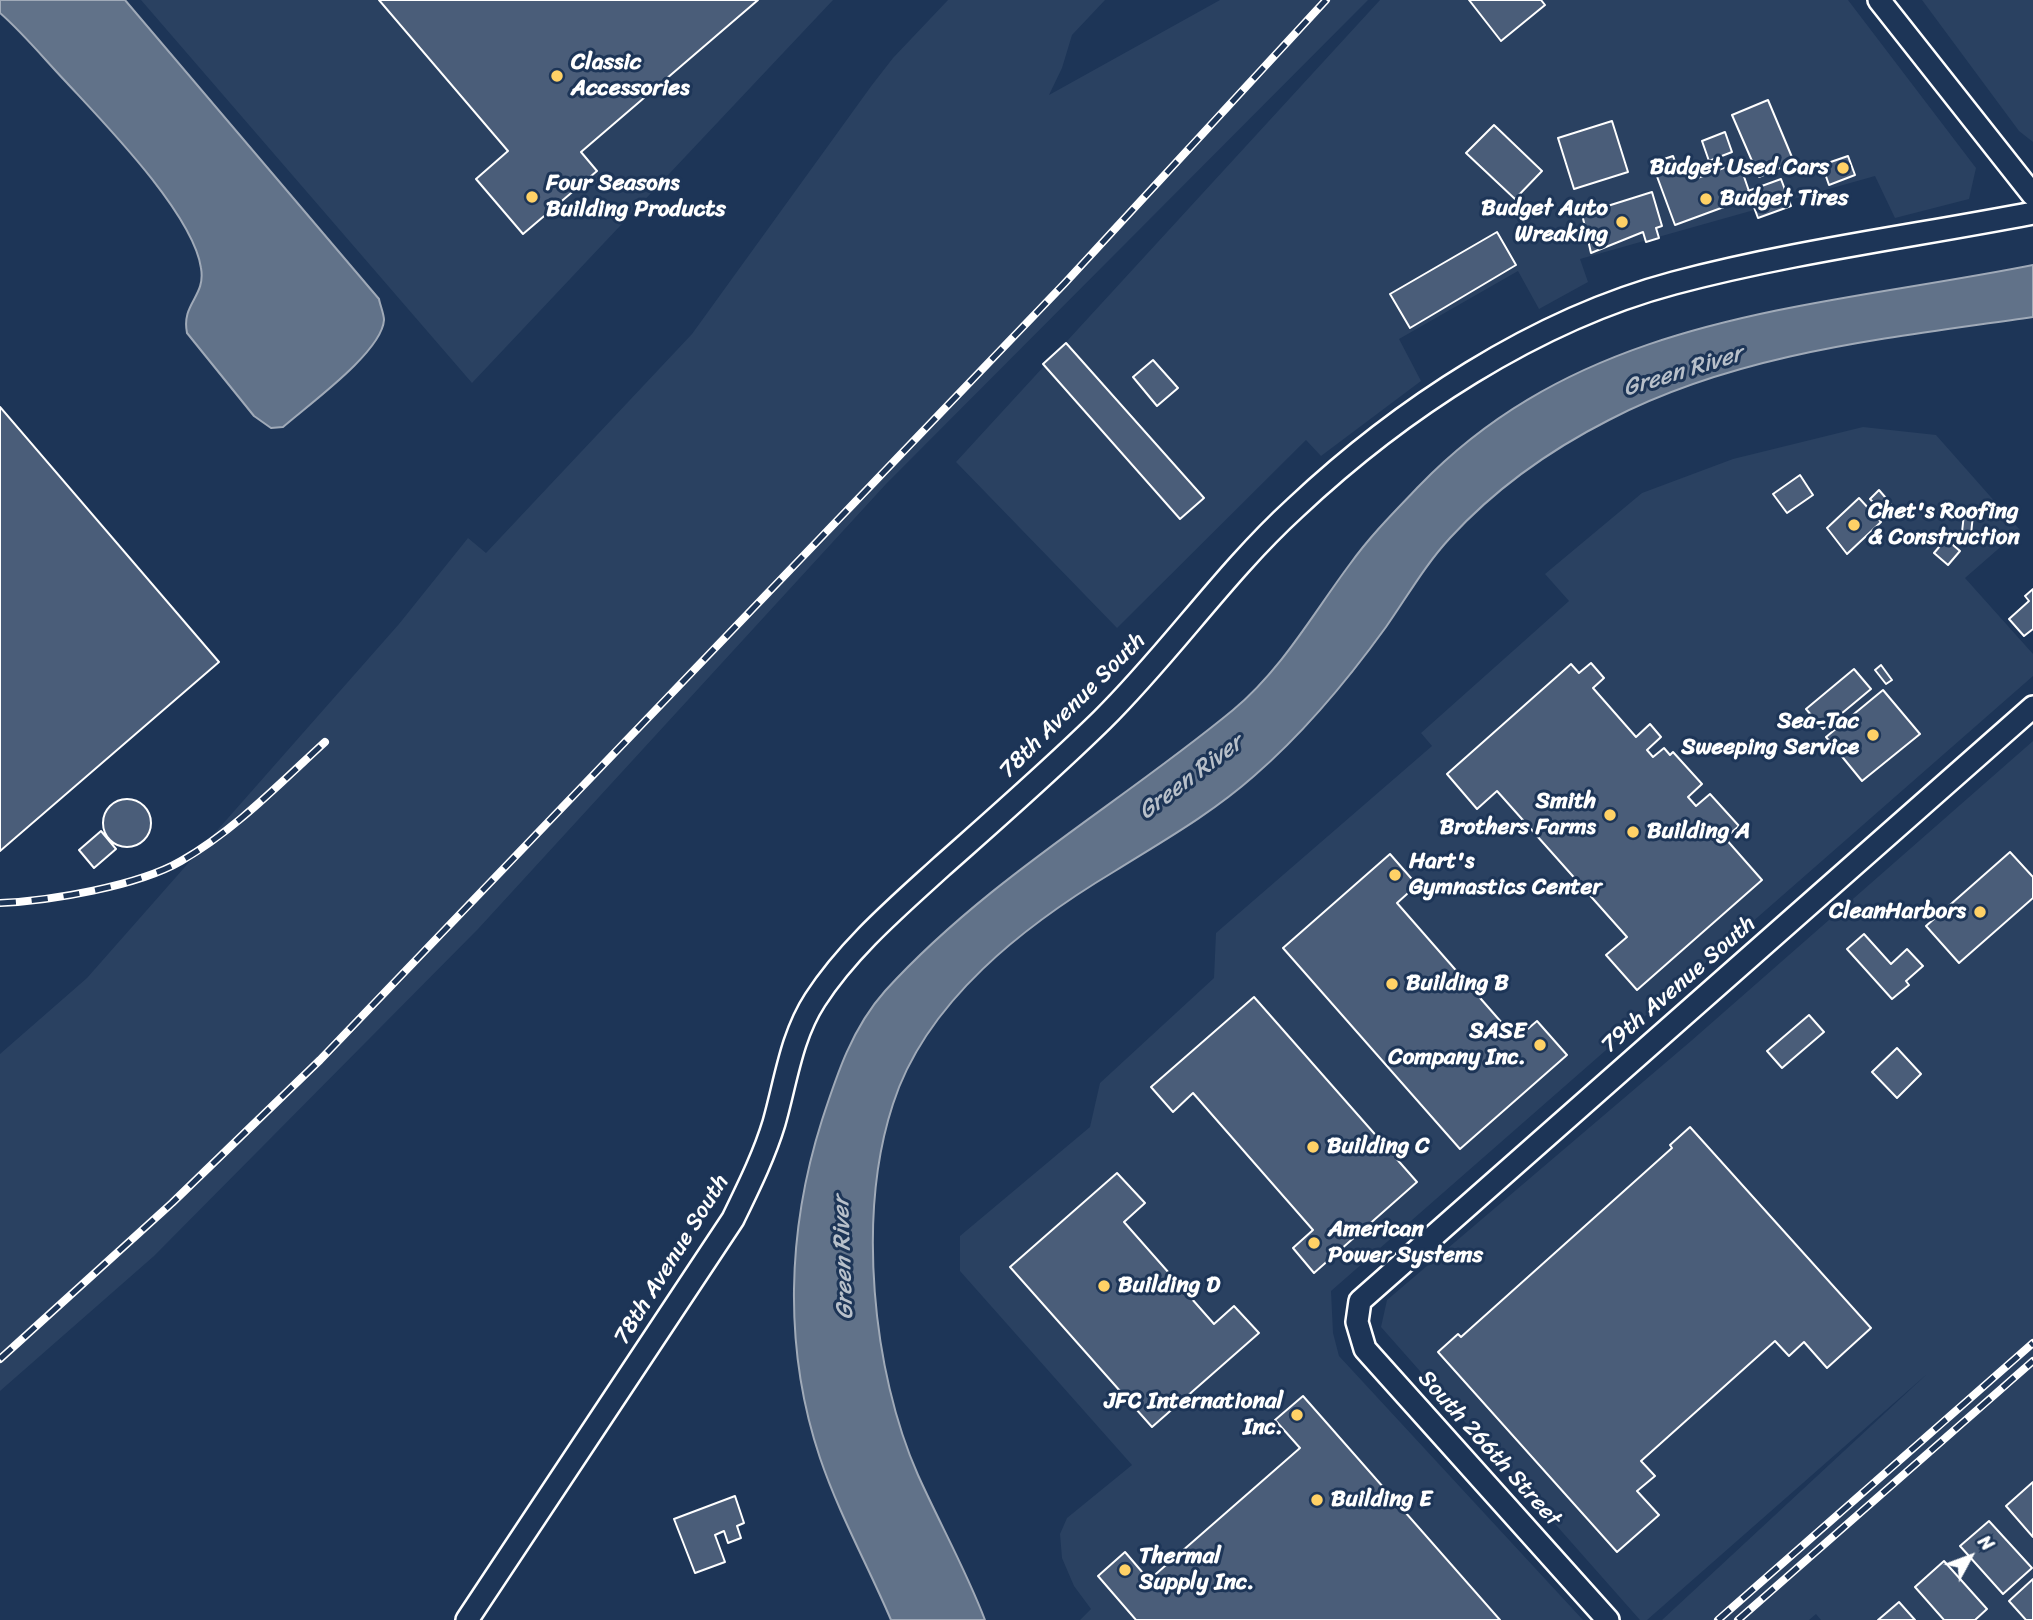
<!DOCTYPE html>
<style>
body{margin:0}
#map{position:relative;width:2033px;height:1620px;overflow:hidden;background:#1d3557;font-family:Sriracha,sans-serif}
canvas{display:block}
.north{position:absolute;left:1935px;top:1522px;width:70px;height:70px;-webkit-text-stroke:5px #1d3557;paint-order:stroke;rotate:49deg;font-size:19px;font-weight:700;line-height:28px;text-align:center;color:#fff}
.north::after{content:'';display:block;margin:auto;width:24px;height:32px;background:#fff;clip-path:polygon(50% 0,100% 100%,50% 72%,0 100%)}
</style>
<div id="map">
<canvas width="2033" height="1620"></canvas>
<div class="north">N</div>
</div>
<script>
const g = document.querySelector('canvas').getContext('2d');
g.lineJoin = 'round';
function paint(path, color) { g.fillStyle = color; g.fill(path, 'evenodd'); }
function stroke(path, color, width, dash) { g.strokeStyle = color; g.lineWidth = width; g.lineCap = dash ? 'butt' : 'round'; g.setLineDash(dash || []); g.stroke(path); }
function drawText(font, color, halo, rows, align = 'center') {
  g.font = font + ' Sriracha,sans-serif'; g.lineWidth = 6; g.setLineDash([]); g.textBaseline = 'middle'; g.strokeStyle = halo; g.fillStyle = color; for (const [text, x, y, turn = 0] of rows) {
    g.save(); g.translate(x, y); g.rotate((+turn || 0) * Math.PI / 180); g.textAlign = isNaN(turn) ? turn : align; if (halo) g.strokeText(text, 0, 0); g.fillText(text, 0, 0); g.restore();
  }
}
paint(new Path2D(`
 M 141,0 L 833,0 L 472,383 Z
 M 948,0 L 1105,0 L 1072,35 L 1062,68 L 1049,95 L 1220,0 L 1368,0 L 886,484 L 478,929 L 154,1256 L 0,1391 L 0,1054 L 87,978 L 399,624 L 468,538 L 486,553 L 692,334 L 872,85 L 893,58 Z
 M 1380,0 L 1848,0 L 1976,168 L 1969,199 L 1895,218 L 1875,176 L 1580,259 L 1588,282 L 1539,309 L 1518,271 L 1399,339 L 1421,381 L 1321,456 L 1306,440 L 1117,628 L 956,462 Z
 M 1922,0 L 2033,0 L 2033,142 L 2019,131 Z
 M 1863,427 L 1936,435 L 2020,530 L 1965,578 L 2033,654 L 2033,676 L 1331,1291 L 1333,1333 L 1339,1356 L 1583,1620 L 1080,1620 L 1091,1609 L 1074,1586 L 1062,1558 L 1060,1534 L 1067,1518 L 1132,1465 L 960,1271 L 960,1236 L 1090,1127 L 1100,1083 L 1214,978 L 1216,933 L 1432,746 L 1421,733 L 1569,601 L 1545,574 L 1642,493 L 1733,459 Z
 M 2033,741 L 2033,1620 L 1821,1620 L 1816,1614 L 1809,1620 L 1662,1620 L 1927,1374 L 1647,1620 L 1640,1620 L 1381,1327 L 1387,1300 L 1691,1041 Z`), '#2a4161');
const water = new Path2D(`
 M 0,0 L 125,0 L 379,299 C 380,305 384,314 384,320 C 382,352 308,405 283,427 L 271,428 L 254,416 L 187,333 C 181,303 206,297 201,268 C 193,214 105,124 67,83 C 45,60 24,34 0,13 Z
 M 2033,265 L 2033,317 C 1890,338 1740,352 1609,420 C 1550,450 1495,489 1450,538 C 1425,565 1407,597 1386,627 C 1347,681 1305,732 1254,776 C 1211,814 1163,841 1115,871 C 1025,925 926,1001 893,1104 C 857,1214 872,1371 918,1475 C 940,1524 966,1570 985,1620 L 891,1620 C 868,1566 839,1514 820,1458 C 783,1348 787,1230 822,1120 C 837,1074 852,1028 885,991 C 987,879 1118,805 1233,710 C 1282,669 1312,615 1350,564 C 1370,536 1395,511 1419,486 C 1586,313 1812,309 2033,265 Z`);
paint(water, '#617289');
stroke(water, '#a0aab8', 2);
const building = new Path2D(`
 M 379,0 L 758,0 L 581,152 L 597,171 L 523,234 L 476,179 L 508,151 Z
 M 1469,0 L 1541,0 L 1545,5 L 1501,41 Z
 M 1768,100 L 1794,162 L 1759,177 L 1732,115 Z
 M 1612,121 L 1628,172 L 1574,189 L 1558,138 Z
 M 1494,125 L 1542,171 L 1515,199 L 1466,153 Z
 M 1725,132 L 1732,152 L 1709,161 L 1702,141 Z
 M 1673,156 L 1680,175 L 1692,171 L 1695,179 L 1739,162 L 1751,197 L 1675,225 L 1652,163 Z
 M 1848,156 L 1855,175 L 1829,185 L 1822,165 Z
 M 1781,179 L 1791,206 L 1758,218 L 1748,191 Z
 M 1652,192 L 1662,226 L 1656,228 L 1659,238 L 1646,242 L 1643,232 L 1591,253 L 1582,214 Z
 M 1497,232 L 1516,265 L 1410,328 L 1390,294 Z
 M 1066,343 L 1204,498 L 1180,519 L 1043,364 Z
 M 1153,360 L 1178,388 L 1157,406 L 1133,377 Z
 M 0,407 L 219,662 L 0,851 Z
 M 1800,475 L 1813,495 L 1787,513 L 1773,494 Z
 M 1879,490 L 1891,504 L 1882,512 L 1870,499 Z
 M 1859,498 L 1881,522 L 1847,554 L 1827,528 Z
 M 1964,514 L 1973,515 L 1971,534 L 1962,532 Z
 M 1946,539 L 1960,551 L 1948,565 L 1934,553 Z
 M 2033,589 L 2033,629 L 2024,636 L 2009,619 L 2029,601 L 2025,596 Z
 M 1591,663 L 1604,678 L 1593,688 L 1636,737 L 1650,724 L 1661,737 L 1647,750 L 1653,757 L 1664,748 L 1670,755 L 1673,752 L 1702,784 L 1688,797 L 1696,806 L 1710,794 L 1739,826 L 1725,838 L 1762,880 L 1637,990 L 1606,955 L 1627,937 L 1497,791 L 1477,809 L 1447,774 L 1571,664 L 1579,673 Z
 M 1881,665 L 1892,680 L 1886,684 L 1875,670 Z
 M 1854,669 L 1871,689 L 1823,729 L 1806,709 Z
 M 1883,690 L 1920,734 L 1862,781 L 1826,737 Z
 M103 823a24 24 0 1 1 48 0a24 24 0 1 1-48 0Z
 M 101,831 L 116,849 L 94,868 L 79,850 Z
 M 2010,852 L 2033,877 L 2033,898 L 1959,963 L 1926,926 Z
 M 1390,854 L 1417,885 L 1397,903 L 1516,1039 L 1537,1021 L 1567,1055 L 1460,1149 L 1283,948 Z
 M 1864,934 L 1891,964 L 1907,949 L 1923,966 L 1906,981 L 1909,985 L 1892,999 L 1847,949 Z
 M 1254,997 L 1417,1182 L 1314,1273 L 1293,1248 L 1313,1230 L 1193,1093 L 1173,1112 L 1151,1087 Z
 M 1809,1015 L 1824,1032 L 1782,1068 L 1767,1051 Z
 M 1897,1048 L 1921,1074 L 1897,1098 L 1872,1072 Z
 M 1690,1127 L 1871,1328 L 1827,1368 L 1804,1342 L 1789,1356 L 1775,1341 L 1641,1461 L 1655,1476 L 1637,1491 L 1659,1515 L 1617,1552 L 1438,1352 L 1458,1334 L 1461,1337 L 1672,1148 L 1670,1145 Z
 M 1117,1173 L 1145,1203 L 1124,1222 L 1214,1324 L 1234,1306 L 1259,1333 L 1152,1427 L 1010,1267 Z
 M 1303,1396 L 1500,1620 L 1136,1620 L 1098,1576 L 1125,1552 L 1149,1580 L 1300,1448 L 1275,1420 Z
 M 2033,1482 L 2033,1537 L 2006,1506 Z
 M 735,1496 L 744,1523 L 737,1526 L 741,1538 L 728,1543 L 724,1531 L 715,1535 L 725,1562 L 695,1573 L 674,1519 Z
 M 1989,1521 L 2032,1568 L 2003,1594 L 1960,1546 Z
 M 1944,1561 L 1987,1609 L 1975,1620 L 1944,1620 L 1915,1587 Z
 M 2033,1579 L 2033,1620 L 2026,1620 L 2009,1601 Z
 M 1899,1602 L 1915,1620 L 1878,1620 Z`);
paint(building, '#4a5d79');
stroke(building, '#fff', 2);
const street = new Path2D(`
 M 1879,0 L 2033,195
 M 467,1620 L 733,1219 C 748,1188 764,1156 774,1123 C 786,1081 791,1037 815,1000 C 848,949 896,908 941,867 C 995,819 1050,771 1102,720 C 1170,653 1224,573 1295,508 C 1399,410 1535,320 1674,283 C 1791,252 1914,236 2033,213
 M 1608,1620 L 1365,1349 L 1357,1322 L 1360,1301 L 2033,707`);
stroke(street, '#fff', 26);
stroke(street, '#1d3557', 21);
const rail = new Path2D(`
 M 0,903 C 50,901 138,886 181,861 C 235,830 279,784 325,742
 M 0,1359 L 172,1203 L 320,1060 L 1065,283 L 1326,0
 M 1718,1620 L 2033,1343
 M 1738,1620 L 2033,1361`);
stroke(rail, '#fff', 8);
stroke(rail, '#1d3557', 5, [16]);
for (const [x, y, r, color] of [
 [557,76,7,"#ffd166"],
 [1843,168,7,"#ffd166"],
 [532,197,7,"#ffd166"],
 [1706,199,7,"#ffd166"],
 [1622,222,7,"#ffd166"],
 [1854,525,7,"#ffd166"],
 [1873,735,7,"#ffd166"],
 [1610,815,7,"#ffd166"],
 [1633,832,7,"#ffd166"],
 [1395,875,7,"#ffd166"],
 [1980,912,7,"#ffd166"],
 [1392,984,7,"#ffd166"],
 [1540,1045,7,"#ffd166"],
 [1313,1147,7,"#ffd166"],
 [1314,1243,7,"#ffd166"],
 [1104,1286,7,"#ffd166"],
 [1297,1415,7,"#ffd166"],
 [1317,1500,7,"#ffd166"],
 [1125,1570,7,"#ffd166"]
]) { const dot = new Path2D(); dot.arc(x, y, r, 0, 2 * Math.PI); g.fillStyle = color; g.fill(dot); stroke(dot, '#1d3557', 2.5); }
drawText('bold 23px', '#fff', '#1d3557', [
 ["Classic",571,63],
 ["Accessories",571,89],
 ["Budget Used Cars",1829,168,"right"],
 ["Four Seasons",546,184],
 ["Building Products",546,210],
 ["Budget Tires",1720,199],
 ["Budget Auto",1608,209,"right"],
 ["Wreaking",1608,235,"right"],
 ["Chet's Roofing",1868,512],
 ["& Construction",1868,538],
 ["Sea-Tac",1859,722,"right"],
 ["Sweeping Service",1859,748,"right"],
 ["Smith",1596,802,"right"],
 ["Brothers Farms",1596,828,"right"],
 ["Building A",1647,832],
 ["Hart's",1409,862],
 ["Gymnastics Center",1409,888],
 ["CleanHarbors",1966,912,"right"],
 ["Building B",1406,984],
 ["SASE",1526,1032,"right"],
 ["Company Inc.",1526,1058,"right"],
 ["Building C",1327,1147],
 ["American",1328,1230],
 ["Power Systems",1328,1256],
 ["Building D",1118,1286],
 ["JFC International",1283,1402,"right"],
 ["Inc.",1283,1428,"right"],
 ["Building E",1331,1500],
 ["Thermal",1139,1557],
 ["Supply Inc.",1139,1583]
], 'left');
drawText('23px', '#fff', '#1d3557', [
 ["78th Avenue South",1073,706,-45],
 ["79th Avenue South",1679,985,-41],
 ["78th Avenue South",672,1260,-58],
 ["South 266th Street",1489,1449,48]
]);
drawText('italic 24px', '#b8c0ca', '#1d3557', [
 ["Green River",1683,372,-17],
 ["Green River",1191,778,-37],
 ["Green River",844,1258,-92]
]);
</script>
